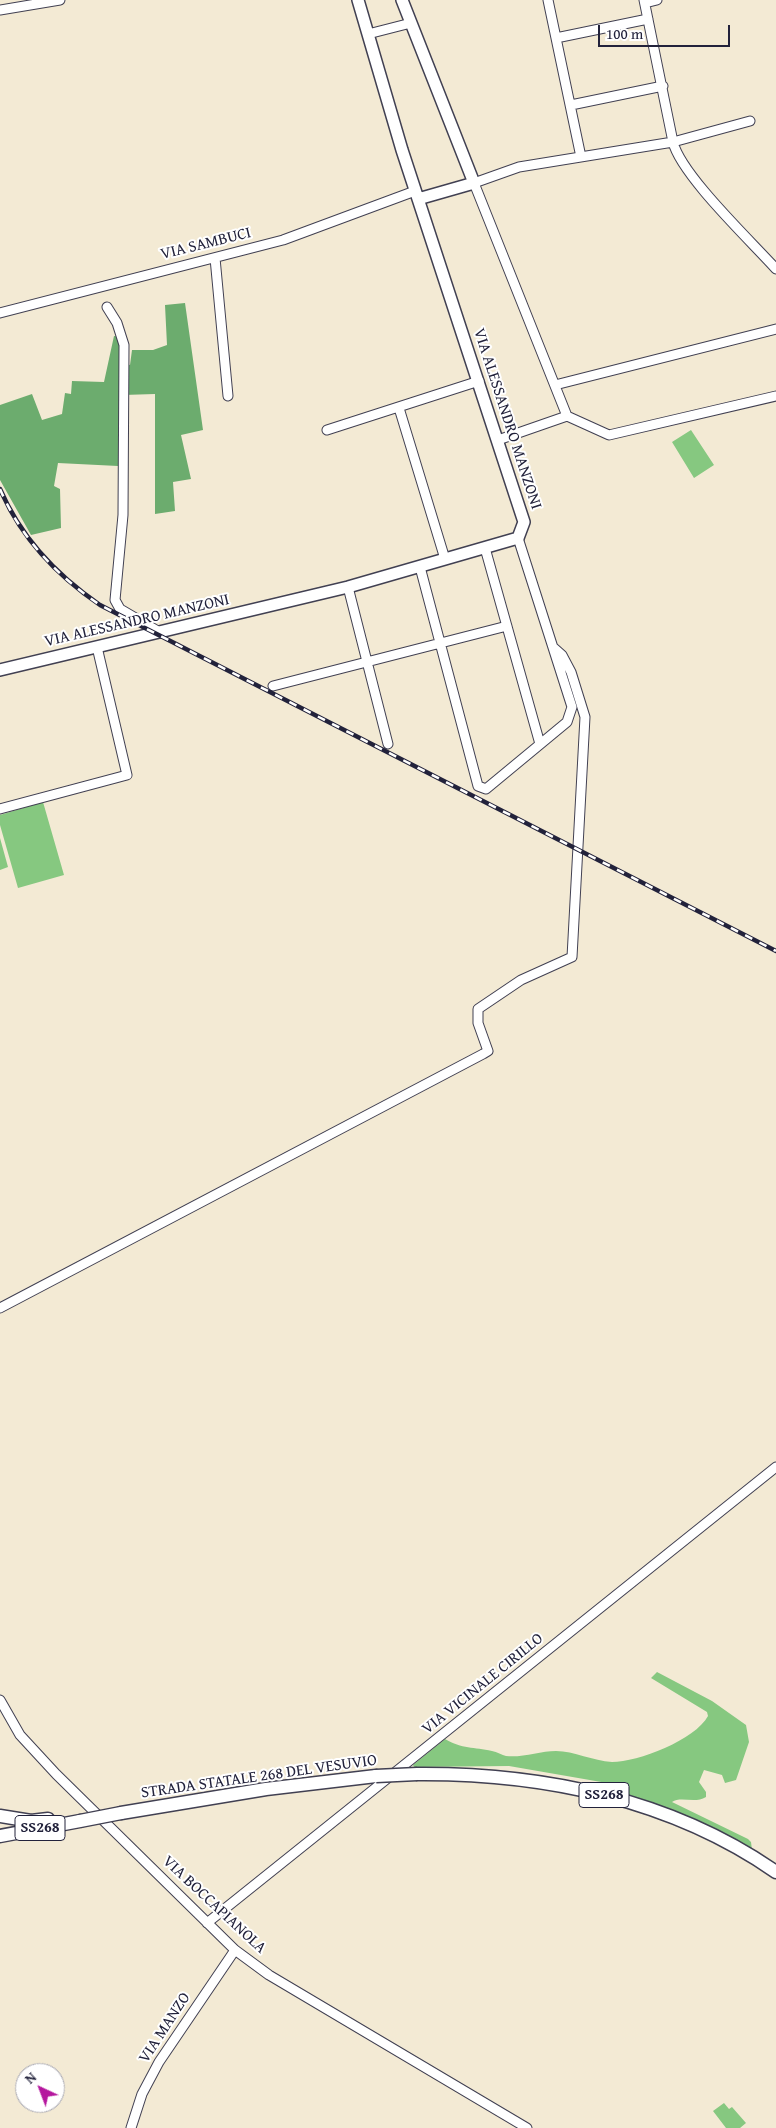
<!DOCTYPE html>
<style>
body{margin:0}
#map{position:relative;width:776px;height:2128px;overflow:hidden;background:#f3ead4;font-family:"Gentium Book Plus",serif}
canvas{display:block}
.north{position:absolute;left:15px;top:2063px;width:50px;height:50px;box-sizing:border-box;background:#fff;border:1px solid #a7a7b1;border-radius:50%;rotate:317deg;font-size:14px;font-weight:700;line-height:20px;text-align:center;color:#22223b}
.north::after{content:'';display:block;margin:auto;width:18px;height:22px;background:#b5179e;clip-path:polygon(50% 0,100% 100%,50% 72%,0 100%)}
.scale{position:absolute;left:598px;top:25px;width:132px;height:22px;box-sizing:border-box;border:2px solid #22223b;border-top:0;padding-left:6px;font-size:15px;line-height:18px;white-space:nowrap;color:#22223b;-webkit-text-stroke:4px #fff;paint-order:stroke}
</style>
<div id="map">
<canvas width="776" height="2128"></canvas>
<div class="north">N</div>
<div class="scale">100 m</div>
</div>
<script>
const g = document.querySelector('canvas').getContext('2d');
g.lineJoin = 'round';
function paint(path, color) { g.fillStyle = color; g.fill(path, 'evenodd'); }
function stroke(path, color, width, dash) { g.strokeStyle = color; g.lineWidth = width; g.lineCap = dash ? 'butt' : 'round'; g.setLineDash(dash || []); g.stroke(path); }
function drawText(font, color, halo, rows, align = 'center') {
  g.font = font + ' "Gentium Book Plus",serif'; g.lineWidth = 4; g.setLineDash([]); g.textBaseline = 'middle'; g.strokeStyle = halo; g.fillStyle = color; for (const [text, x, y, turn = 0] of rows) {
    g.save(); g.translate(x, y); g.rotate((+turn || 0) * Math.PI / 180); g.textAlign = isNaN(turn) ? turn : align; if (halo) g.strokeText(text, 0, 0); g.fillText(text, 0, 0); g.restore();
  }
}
paint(new Path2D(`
 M 691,430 L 714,465 L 694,478 L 672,442 Z
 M 43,802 L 64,875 L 18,888 L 0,825 L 0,815 Z
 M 0,838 L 8,867 L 0,870 Z
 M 657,1672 L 712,1701 L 746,1725 L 749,1742 L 736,1780 L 725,1783 L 722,1775 L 704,1770 L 699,1782 L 706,1792 L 706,1797 C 695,1804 681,1796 672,1802 L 748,1839 L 751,1842 L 752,1850 L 711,1827 L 608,1787 L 607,1783 L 509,1766 L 414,1767 L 413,1765 L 445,1739 C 462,1749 474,1747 492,1751 C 497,1752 502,1755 506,1756 C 522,1758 540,1751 556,1751 C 574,1751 593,1761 612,1762 C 638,1762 695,1740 708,1716 L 707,1712 L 651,1678 Z
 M 724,2103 L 729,2109 L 732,2107 L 746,2123 L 740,2128 L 726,2128 L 713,2111 Z`), '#86c880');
paint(new Path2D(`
 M 185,303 L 203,430 L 181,435 L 191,479 L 173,482 L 175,511 L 155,514 L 155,394 L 123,395 L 118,466 L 58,463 L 54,486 L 60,489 L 61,528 L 31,535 L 0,480 L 0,405 L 32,394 L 42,420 L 62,414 L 65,393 L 71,394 L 72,381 L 104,382 L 114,336 L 122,337 L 121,362 L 130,365 L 132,350 L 153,350 L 167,345 L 165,305 Z`), '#6cac6e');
const minor = new Path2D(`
 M 548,0 L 581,157
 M 644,0 L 673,142 L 519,167 L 474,183 L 567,416 L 609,435 L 776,396
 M 645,3 L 657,0
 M 0,10 L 60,0
 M 368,34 L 411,23
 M 556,38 L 648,19
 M 571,105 L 663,86
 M 750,121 L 673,142 C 681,175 751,241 776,269
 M 215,258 L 228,396
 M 107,307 L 117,323 L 124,345 L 123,515 L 115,600 L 120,609 L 161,633
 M 0,313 L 283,240 L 415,191
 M 555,385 L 776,329
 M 399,408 L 445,559
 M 327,430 L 479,381
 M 498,440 L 567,416
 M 485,548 L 540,744
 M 420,567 L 478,786 L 486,789 L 567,722 L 572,707 L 518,538
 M 348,587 L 388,744
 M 273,686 L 507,626
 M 0,809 L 127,775 L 97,647
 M 0,1308 L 483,1054 L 488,1051 L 478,1023 L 478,1009 L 521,980 L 572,957 L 585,717 L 571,672 L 562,655 L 553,647
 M 0,1700 L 20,1735 L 56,1774 L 235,1950 L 269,1975 L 527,2128
 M 207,1923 L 776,1467
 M 131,2128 L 142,2094 L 159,2062 L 235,1950`);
const major = new Path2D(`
 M 402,0 L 474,183 L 418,199
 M 0,670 L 348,587 L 518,538 L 524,522 L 402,150 L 358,0`);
const highway = new Path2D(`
 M 417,1774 C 543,1773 671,1799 776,1872
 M 121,1813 L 266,1789 L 376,1776
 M 0,1816 L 31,1821 L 48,1819
 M 0,1836 L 80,1821`);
stroke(minor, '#414052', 11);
stroke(major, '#414052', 14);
stroke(highway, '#414052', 15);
stroke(minor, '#fff', 9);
stroke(major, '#fff', 11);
stroke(highway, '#fff', 12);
const rail = new Path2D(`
 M 0,489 C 21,538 56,575 100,605 L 776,951`);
stroke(rail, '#22223b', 4.5);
stroke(rail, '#fff', 2.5, [8]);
const highwayBridge = new Path2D(`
 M 376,1776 L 417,1774
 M 80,1821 L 121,1813`);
stroke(highwayBridge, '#414052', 15, []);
stroke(highwayBridge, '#fff', 12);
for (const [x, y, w] of [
 [604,1795,50],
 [40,1828,50]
]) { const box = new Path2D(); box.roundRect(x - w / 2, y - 12.5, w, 25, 4); g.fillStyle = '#fff'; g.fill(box); stroke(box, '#22223b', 1); }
drawText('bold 15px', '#22223b', null, [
 ["SS268",604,1795],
 ["SS268",40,1828]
]);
drawText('16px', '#22223b', '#fff', [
 ["VIA SAMBUCI",206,244,-14],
 ["VIA ALESSANDRO MANZONI",507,419,72],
 ["VIA ALESSANDRO MANZONI",137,621,-13],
 ["VIA VICINALE CIRILLO",483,1684,-39],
 ["STRADA STATALE 268 DEL VESUVIO",259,1777,-8],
 ["VIA BOCCAPIANOLA",214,1905,43],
 ["VIA MANZO",165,2028,-57]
]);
</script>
